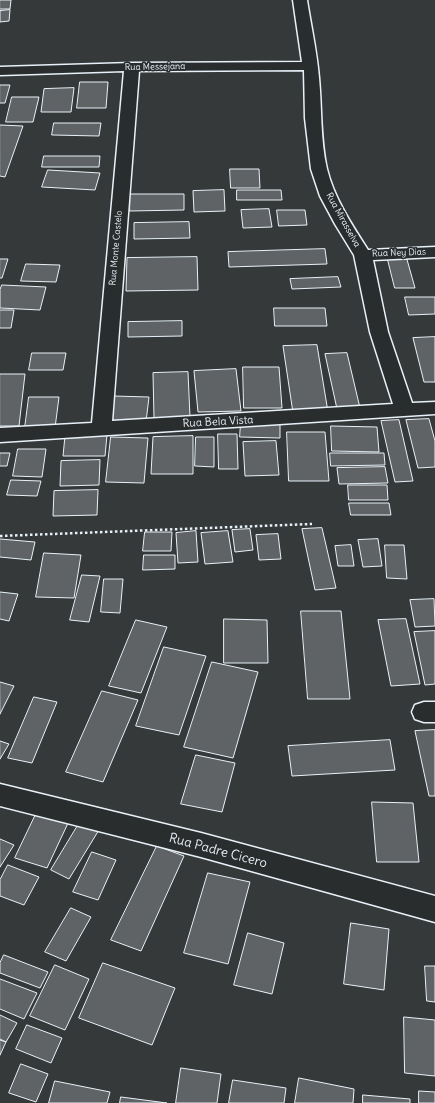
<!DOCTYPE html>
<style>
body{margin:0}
canvas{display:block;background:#35393a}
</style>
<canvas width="435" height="1103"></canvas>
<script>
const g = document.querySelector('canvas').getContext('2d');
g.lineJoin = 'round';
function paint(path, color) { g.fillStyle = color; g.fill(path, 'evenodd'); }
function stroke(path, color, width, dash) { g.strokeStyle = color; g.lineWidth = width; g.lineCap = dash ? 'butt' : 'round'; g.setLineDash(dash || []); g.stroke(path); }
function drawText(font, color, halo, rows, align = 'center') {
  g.font = font + ' Delius,sans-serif'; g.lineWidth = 3.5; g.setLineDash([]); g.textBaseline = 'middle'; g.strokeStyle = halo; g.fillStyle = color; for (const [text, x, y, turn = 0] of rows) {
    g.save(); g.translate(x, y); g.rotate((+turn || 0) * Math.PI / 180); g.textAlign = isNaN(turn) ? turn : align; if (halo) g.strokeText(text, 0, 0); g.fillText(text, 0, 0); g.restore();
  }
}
const building = new Path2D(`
 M 0,0 L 11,0 L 10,9 L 0,9 Z
 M 10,10 L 9,21 L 0,22 L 0,11 Z
 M 80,82 L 108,82 L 106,108 L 77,108 Z
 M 0,85 L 10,85 L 5,103 L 0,103 Z
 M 74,88 L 71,112 L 41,112 L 44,89 Z
 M 12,97 L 39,97 L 33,122 L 6,122 Z
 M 54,123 L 101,123 L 99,136 L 52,135 Z
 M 0,125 L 23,126 L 5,177 L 0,176 Z
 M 44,156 L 100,156 L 99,167 L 42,167 Z
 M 230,169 L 259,169 L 260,188 L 231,188 Z
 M 48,170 L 100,173 L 95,190 L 42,187 Z
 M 224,190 L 225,211 L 194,212 L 193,191 Z
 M 237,190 L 281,190 L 282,200 L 237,200 Z
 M 130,194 L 184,194 L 184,210 L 130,211 Z
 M 269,209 L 272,227 L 243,228 L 241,210 Z
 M 277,210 L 305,210 L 307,225 L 279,226 Z
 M 189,222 L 190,238 L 134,239 L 134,223 Z
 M 325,249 L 327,264 L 229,267 L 228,252 Z
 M 387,256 L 406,256 L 415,288 L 395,288 Z
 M 197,257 L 198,290 L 126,291 L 127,258 Z
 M 0,259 L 8,259 L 2,278 L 0,278 Z
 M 26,264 L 60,265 L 56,282 L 21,281 Z
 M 338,277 L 341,287 L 292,289 L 290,279 Z
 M 2,285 L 46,287 L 40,310 L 0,308 L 0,290 Z
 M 405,297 L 435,297 L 435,314 L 409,315 Z
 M 274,308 L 325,308 L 327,326 L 275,326 Z
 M 0,310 L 14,310 L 11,328 L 0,328 Z
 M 182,321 L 182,336 L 128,337 L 128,322 Z
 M 435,337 L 435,382 L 424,382 L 413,338 Z
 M 317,345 L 328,412 L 293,413 L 283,346 Z
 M 32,353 L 66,353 L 63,370 L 29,370 Z
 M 347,353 L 360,408 L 337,409 L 325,354 Z
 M 243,367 L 279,367 L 282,408 L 244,408 Z
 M 236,369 L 241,411 L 198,412 L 194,371 Z
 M 188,372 L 190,417 L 154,418 L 153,373 Z
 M 0,374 L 25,374 L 19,426 L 0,426 Z
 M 113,396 L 149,397 L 146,422 L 110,421 Z
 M 29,397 L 59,397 L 55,428 L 25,428 Z
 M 429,419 L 435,441 L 435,467 L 418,468 L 406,420 Z
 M 399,420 L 413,481 L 395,482 L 381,421 Z
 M 241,423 L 280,424 L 280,438 L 240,437 Z
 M 331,426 L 377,427 L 379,452 L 332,451 Z
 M 287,432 L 325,432 L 329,481 L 289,481 Z
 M 218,434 L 237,434 L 238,469 L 219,469 Z
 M 107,435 L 105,456 L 63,456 L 65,436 Z
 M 193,436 L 193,474 L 151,474 L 153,437 Z
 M 111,437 L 148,438 L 144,483 L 106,482 Z
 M 196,437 L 214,437 L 214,467 L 195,466 Z
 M 276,441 L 279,475 L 245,476 L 243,442 Z
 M 18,449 L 46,449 L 42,477 L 13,476 Z
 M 0,453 L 10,453 L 7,466 L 0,466 Z
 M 330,453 L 384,453 L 385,465 L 331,466 Z
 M 100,460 L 99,485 L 60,486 L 61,461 Z
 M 385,467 L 388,483 L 339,484 L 337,468 Z
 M 11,480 L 41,481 L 37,496 L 7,495 Z
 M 348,485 L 387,485 L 388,500 L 349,500 Z
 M 98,490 L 97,515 L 53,516 L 54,491 Z
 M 349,503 L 389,503 L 391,515 L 351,515 Z
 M 322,528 L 336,588 L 315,590 L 302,529 Z
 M 250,529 L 253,550 L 235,552 L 232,530 Z
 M 196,531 L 198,562 L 178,563 L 176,533 Z
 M 228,531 L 233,562 L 205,564 L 201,533 Z
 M 145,532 L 172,532 L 171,551 L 143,551 Z
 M 278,534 L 281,559 L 259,560 L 256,535 Z
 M 0,539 L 35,542 L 31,560 L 0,557 Z
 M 378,539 L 382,566 L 363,567 L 358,540 Z
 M 351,545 L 354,566 L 338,566 L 335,546 Z
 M 385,545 L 404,545 L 407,579 L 387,578 Z
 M 44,553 L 81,555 L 74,598 L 36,597 Z
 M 144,555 L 175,555 L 175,569 L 143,570 Z
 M 82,575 L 100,576 L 89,622 L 70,620 Z
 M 104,579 L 123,579 L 120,613 L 101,612 Z
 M 0,592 L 18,594 L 9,621 L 0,619 Z
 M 434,599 L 435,626 L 415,627 L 410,600 Z
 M 301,611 L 341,611 L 350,699 L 308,699 Z
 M 224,619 L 267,620 L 268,663 L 224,663 Z
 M 406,619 L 420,684 L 391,686 L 378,620 Z
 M 136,620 L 167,627 L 141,693 L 109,686 Z
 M 435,631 L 435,684 L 425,685 L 414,632 Z
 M 164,647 L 206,656 L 179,735 L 136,726 Z
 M 212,662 L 258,672 L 233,758 L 184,747 Z
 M 0,682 L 14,686 L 0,714 Z
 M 102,691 L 138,700 L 103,782 L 66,772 Z
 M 34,697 L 57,702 L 32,763 L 8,758 Z
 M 435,730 L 435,796 L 429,796 L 415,731 Z
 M 390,740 L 395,770 L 292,776 L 288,746 Z
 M 0,741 L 9,744 L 0,759 Z
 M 196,755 L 235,763 L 222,812 L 181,804 Z
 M 372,802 L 413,803 L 419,862 L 377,862 Z
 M 37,812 L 69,821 L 47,868 L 15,858 Z
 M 83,817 L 102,825 L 69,879 L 51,870 Z
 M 0,839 L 14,845 L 0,867 Z
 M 157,846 L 184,856 L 141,951 L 111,940 Z
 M 92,852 L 116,860 L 98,900 L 73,892 Z
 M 8,865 L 39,877 L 24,905 L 0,896 L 0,880 Z
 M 208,873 L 250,882 L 228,964 L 184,953 Z
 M 71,908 L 91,917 L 66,961 L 45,952 Z
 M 351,923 L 389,929 L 384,990 L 344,984 Z
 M 248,933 L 284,943 L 272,994 L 234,985 Z
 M 4,955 L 48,972 L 40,988 L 0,973 L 0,963 Z
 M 103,963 L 175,988 L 152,1045 L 79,1018 Z
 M 55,965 L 89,979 L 65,1030 L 30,1016 Z
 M 425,966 L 435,966 L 435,1002 L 427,1001 Z
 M 0,979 L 37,993 L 24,1019 L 0,1009 Z
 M 0,1015 L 17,1023 L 6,1042 L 0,1039 Z
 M 404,1017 L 435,1020 L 435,1076 L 405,1073 Z
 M 27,1025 L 62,1038 L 51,1063 L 16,1049 Z
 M 0,1040 L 6,1042 L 0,1055 Z
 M 21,1064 L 48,1074 L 36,1102 L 9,1093 Z
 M 181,1068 L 221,1074 L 217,1103 L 176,1103 Z
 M 299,1078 L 354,1089 L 353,1103 L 295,1103 Z
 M 233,1080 L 286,1088 L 284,1103 L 229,1103 Z
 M 55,1081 L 110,1092 L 107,1103 L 49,1103 Z
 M 419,1091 L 435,1092 L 435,1103 L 419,1103 Z
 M 363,1095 L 410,1099 L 410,1103 L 363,1103 Z
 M 121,1097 L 167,1103 L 120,1103 Z`);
paint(building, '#5f6365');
stroke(building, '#e8f1f8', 1);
const minor = new Path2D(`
 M 293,0 L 307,0 C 311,26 317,52 319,78 C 322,108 320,139 327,169 C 334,198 352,225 368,250 L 435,247 L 435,257 L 373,260 L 388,332 L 412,403 L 435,402 L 435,414 L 0,442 L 0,428 L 92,423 L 124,71 L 0,75 L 0,67 L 132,63 L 302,62 ZM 304,70 L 305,118 L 311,169 L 320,196 L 335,224 L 354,255 L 370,332 L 393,404 L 112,421 L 139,71 Z
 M 424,702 L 435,702 L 435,722 L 424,722 L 415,719 L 412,712 L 415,705 Z
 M 0,784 L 201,833 L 435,896 L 435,922 L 201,857 L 0,806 Z`);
stroke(minor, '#e8f1f8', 3);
stroke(new Path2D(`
 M 0,536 L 312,524`), '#e8f1f8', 2.5, [2.5, 2.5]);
paint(minor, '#2a2d2e');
drawText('9px', '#e8f1f8', '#2a2d2e', [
 ["Rua Messejana",155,67,-1],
 ["Rua Mirasselva",343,220,61],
 ["Rua Monte Castelo",116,248,-85],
 ["Rua Ney Dias",399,253,-2]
]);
drawText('11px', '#e8f1f8', '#2a2d2e', [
 ["Rua Bela Vista",218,422,-3]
]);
drawText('13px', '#e8f1f8', '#2a2d2e', [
 ["Rua Padre Cicero",218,851,15]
]);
</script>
